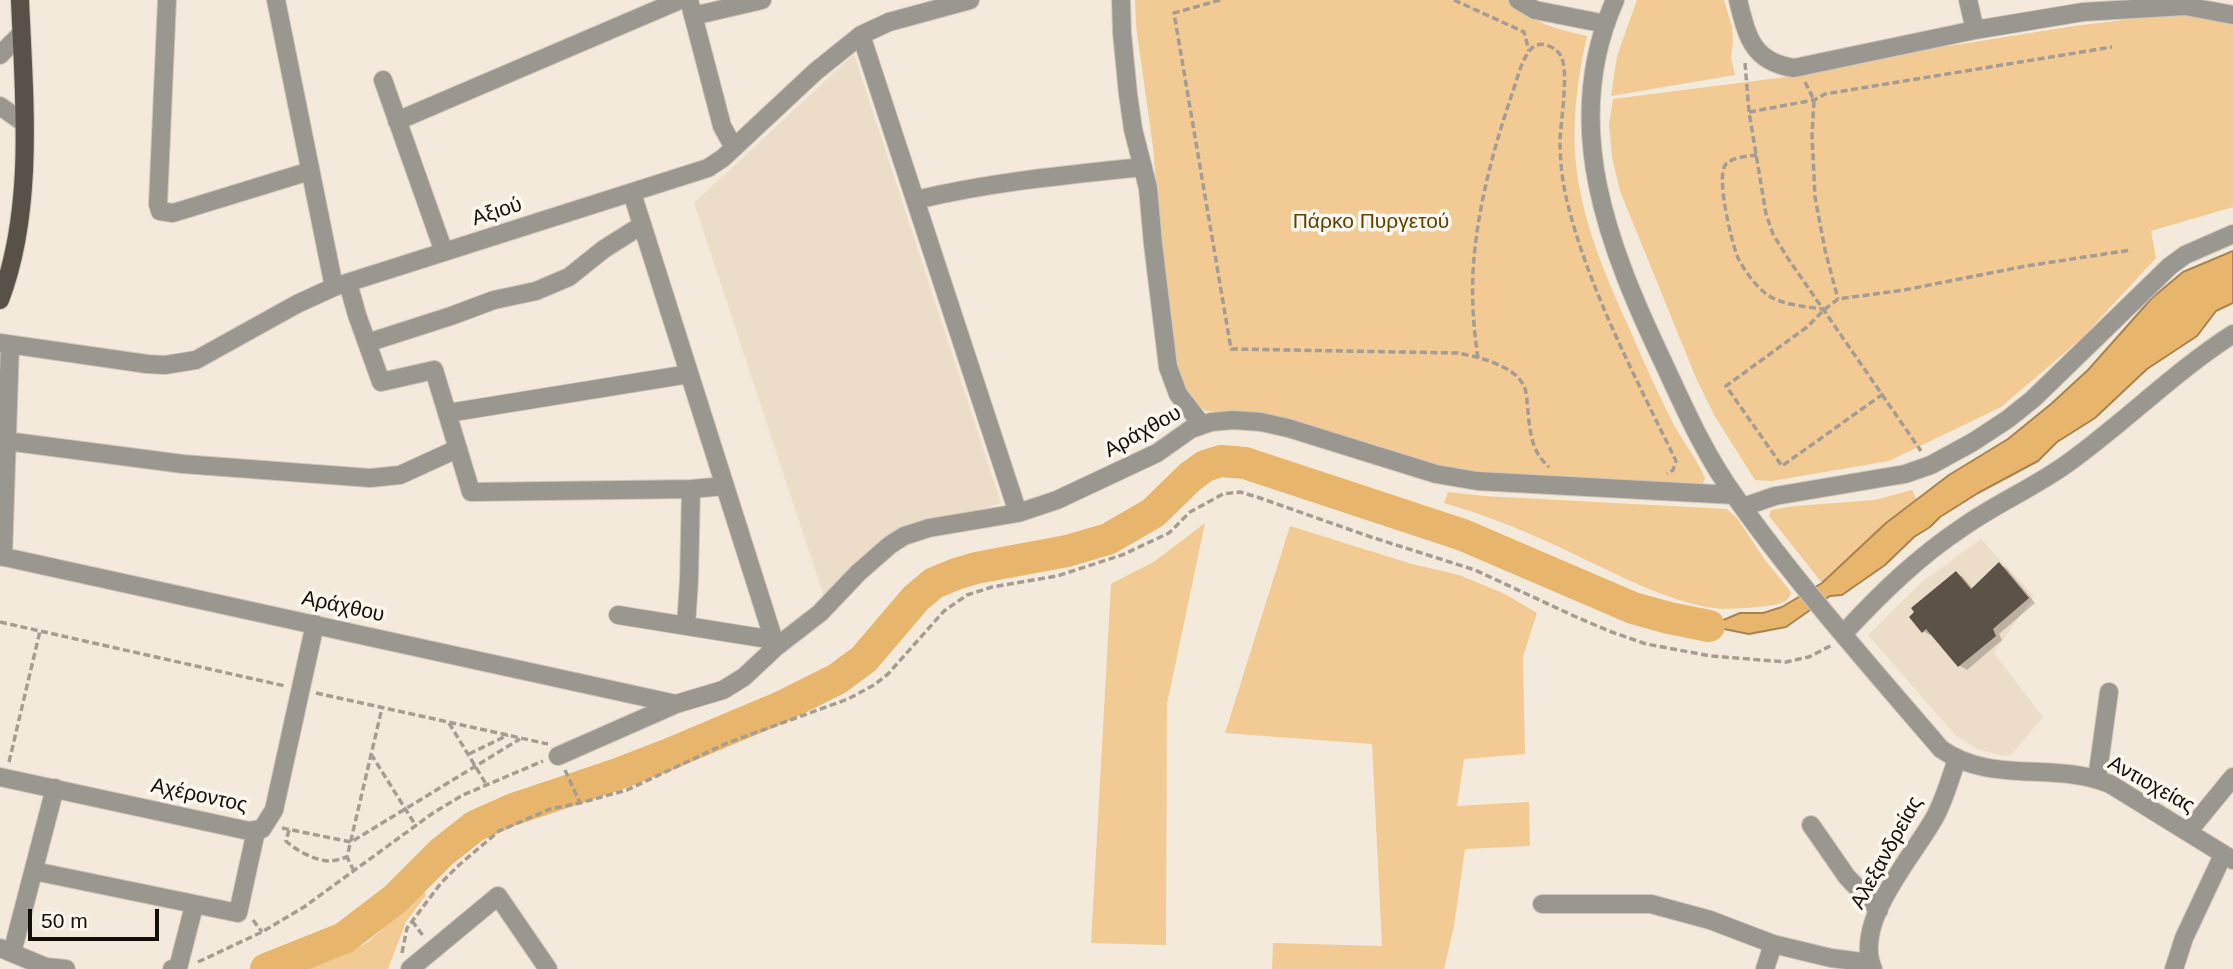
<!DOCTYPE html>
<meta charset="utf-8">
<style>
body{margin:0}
#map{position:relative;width:2233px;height:969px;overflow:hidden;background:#f4eadb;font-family:Arial,sans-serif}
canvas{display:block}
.scale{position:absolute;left:28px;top:909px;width:131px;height:32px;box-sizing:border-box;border:4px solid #130f0b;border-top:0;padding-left:9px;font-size:21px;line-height:24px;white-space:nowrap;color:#130f0b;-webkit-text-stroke:5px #fef8ef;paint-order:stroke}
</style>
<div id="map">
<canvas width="2233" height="969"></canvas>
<div class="scale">50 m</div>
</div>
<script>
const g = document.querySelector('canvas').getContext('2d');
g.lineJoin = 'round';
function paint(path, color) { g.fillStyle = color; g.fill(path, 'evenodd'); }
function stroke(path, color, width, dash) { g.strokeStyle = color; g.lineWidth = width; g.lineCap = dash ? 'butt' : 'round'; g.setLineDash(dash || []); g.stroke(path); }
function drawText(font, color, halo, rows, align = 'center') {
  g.font = font + ' Arial,sans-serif'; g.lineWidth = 7; g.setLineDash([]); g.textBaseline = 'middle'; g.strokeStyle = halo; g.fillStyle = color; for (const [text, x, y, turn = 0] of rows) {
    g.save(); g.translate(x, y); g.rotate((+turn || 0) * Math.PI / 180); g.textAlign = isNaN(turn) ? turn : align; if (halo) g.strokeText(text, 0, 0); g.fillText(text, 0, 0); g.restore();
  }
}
paint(new Path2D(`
 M 854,54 L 1001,503 L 965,515 L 909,529 L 824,597 L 694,203 Z
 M 1981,539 L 2034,596 L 1994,653 L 2043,717 L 2011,755 L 2004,756 L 1977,749 L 1956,736 L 1868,635 L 1923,581 Z`), '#ecddc8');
paint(new Path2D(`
 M 1135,0 L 1508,0 C 1537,25 1551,27 1587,36 C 1578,75 1573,114 1575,153 C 1579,212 1602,268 1626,321 C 1641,355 1656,390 1673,423 C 1683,442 1697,459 1705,478 L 1701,488 L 1472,475 L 1241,413 L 1206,411 L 1186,398 L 1170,350 L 1153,147 L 1136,26 Z
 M 1637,0 L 1724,0 L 1732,27 L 1733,42 L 1731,58 L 1735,75 L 1611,96 L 1617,56 Z
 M 2212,13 L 2233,22 L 2233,207 L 2151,231 L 2156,258 L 2082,338 L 2001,407 L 1889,461 L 1772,481 L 1755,480 L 1714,415 L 1696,378 L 1620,191 L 1612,157 L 1609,124 L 1613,99 L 1817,73 L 1918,51 L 2074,26 L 2165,15 Z
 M 1912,490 L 1917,500 L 1886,523 L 1822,583 L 1769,516 L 1771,510 L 1795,506 L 1875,500 Z
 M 1448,492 L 1484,496 L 1727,509 L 1737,518 L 1765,560 L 1791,592 C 1790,603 1776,605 1766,606 C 1748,608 1730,610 1713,608 C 1669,602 1618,575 1578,556 C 1535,535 1490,516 1444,503 Z
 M 1205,523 L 1167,704 L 1166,945 L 1091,943 L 1111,584 L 1155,561 Z
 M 1290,526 L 1412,564 L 1459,575 L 1505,594 L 1537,613 L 1523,657 L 1525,754 L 1464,759 L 1457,806 L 1529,802 L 1530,846 L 1465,849 L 1454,926 L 1444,969 L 1272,969 L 1273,943 L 1382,946 L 1372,744 L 1225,733 Z
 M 424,891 L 426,895 L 406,922 L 388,969 L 305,969 L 342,956 L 368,942 Z`), '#f2ca93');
const water = new Path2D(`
 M 2233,251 L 2233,303 L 2216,311 L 2197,336 L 2147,369 L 2095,418 L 2057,442 L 2038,461 L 1978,493 L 1940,517 L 1930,527 L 1914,537 L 1885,565 L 1842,595 L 1830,596 L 1786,627 L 1749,634 L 1709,626 L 1740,613 L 1763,613 L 1782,607 L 1822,583 L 1886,523 L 1949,475 L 2008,439 L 2051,404 L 2088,370 L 2152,298 L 2183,272 Z`);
paint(water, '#e8b56d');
stroke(water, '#a88350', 2);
paint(new Path2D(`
 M 1999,564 L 2006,568 L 2035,603 L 1999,634 L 2002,640 L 1967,670 L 1960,666 L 1932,634 L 1930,635 L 1923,631 L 1956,573 L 1963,577 L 1973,589 Z`), '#0003');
stroke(new Path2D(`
 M 266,969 L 344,938 L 395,899 L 442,852 L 475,826 L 511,810 L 615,775 L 667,755 L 781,707 L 837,679 L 864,659 L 916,598 L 934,583 L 956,574 L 976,568 L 1067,551 L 1108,539 L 1153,513 L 1190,477 L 1205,466 L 1221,461 L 1245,463 L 1463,535 L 1633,608 L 1669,618 L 1709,626`), '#e8b56d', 32);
paint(new Path2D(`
 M 1999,562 L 2029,598 L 1993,629 L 1996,636 L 1958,667 L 1926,629 L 1922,633 L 1909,617 L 1914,612 L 1911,608 L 1956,571 L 1971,589 Z`), '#5c5347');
const minor = new Path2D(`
 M 167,0 L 158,204 L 160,211 L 173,213 L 310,171
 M 276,0 L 334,287
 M 689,0 L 722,126 L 734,148
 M 1121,0 L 1122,33 L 1128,94 L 1133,129 L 1148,188 L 1153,244 L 1168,367 L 1178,394 L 1202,425
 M 1518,0 L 1535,10 L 1606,24
 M 1615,0 C 1559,126 1609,248 1664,364 C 1685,409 1705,455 1734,495 C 1797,584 1870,666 1941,749 C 1992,785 2054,761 2110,784 L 2233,860
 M 1738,0 C 1747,36 1752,62 1794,68 L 1975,30 L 2083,12 L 2185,6 L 2233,15
 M 1968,0 L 1975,30
 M 693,16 L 762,0
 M 861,35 L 1018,513
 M 0,55 L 21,34
 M 383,80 L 444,252
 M 0,106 L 24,123
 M 397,121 L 680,0
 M 632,193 L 776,647
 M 916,200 C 990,182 1066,175 1143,167
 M 348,283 L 357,315 L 381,382 L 434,370 L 471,492 L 691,489 L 725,486
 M 0,343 L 147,364 L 165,365 L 196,360 L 297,304 L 334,287 L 708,168 L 723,158 L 815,72 L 861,35 L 889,22 L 970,0
 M 367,343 L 451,316 L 494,300 L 536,291 L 569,277 L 604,249 L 642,225
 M 448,413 L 689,374
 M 6,441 L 183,464 L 370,478 L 400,475 L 457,449
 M 1743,507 L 1775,496 L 1905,474 L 1931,465 L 1973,442 L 2008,419 L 2033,399 L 2170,266 L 2185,255 L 2233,234
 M 0,556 L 676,704
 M 3,557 L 10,345
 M 618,615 L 774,640
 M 686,626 L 689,580 L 691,489
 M 1844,633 C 1881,593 1918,557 1963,527 C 1997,503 2035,487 2068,463 C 2125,422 2174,372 2233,334
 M 558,756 L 676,704 L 723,690 L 744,677 L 776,647 L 820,613 L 858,573 L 890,545 L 904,536 L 929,528 L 1018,513 L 1057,500 L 1157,453 L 1191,429 L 1211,422 L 1233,420 L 1261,422 L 1288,428 L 1436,474 L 1477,481 L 1734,495
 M 0,777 L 249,831 L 262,829 L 274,810 L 315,624
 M 2097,779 L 2109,692
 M 1811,825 L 1847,877 L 1879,910
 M 2188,832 L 2233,777
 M 34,871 L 238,913 L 256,831
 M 1542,904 L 1651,904 L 1710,920 L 1773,944 L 1831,958 L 1870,963
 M 0,948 L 46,967 L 66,969
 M 12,953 L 55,788
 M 172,969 L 178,968 L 194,906
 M 410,969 L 498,896 L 548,969
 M 1765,969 L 1773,944
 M 1873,969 C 1852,921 1915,855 1936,815 C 1945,798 1950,778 1957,760
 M 2174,969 L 2184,938 L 2223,855`);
const major = new Path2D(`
 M 0,300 C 35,208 24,97 20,0`);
stroke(minor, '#d0c7ba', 20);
stroke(major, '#d0c7ba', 20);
stroke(new Path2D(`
 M 1220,0 L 1174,13 L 1231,349 L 1458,353 C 1478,357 1514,365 1524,386 C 1526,391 1527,397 1527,402 C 1530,427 1529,450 1549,467
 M 1454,0 L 1524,32 L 1529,51
 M 1745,63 L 1749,112 L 1766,214 L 1773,234 L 1787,257 L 1921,451
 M 1805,82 L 1814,100 L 1812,135 L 1815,197 L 1825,250 L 1838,299
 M 1749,112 L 1814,100 L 1825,94 L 2112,47
 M 1757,155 C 1748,156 1733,157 1726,164 C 1715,175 1732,244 1738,258 C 1744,270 1755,285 1765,293 C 1780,305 1803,306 1822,309
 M 1478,358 C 1473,326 1471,291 1474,258 C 1479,202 1494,147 1512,94 C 1517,80 1521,61 1530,50 C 1535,44 1542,43 1549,46 C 1554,48 1558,51 1561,56 C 1569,71 1561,120 1560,140 C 1560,159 1562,179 1566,197 C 1587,287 1636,378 1676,461 L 1673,470 L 1667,474
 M 1883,394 L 1782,466 L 1726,386 L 1807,327 L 1824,310 L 1838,299 L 1904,290 L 2026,266 L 2131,250
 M 0,622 L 285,686
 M 316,693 L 548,744
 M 449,723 L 486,784
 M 371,754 L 416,826
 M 469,754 L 508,735
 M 9,762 L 40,631
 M 565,770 L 580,803
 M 282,828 L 351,842 L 520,739
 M 289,830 L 286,841 C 295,850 316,861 329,861 C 335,861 341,859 347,857
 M 354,871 L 347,857 L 382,708
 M 253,920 L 262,932
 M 412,921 L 424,937
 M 402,953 L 407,928 L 441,883 L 459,865 L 499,831 L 550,809 L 580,803 L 627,790 L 727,743 L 848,699 L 874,685 L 888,674 L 944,611 L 967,595 L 992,587 L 1057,576 L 1122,555 L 1169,533 L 1190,512 L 1223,494 L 1240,492 L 1257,497 L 1371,537 L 1475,570 L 1574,616 L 1609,631 L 1646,644 L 1711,656 L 1786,662 L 1809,657 L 1832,645
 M 198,962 L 262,932 L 304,907 L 433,813 L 463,795 L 543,761`), '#a59d92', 3.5, [7, 3.5]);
stroke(minor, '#9a9690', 18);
stroke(major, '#585147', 18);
drawText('21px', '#130f0b', '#fef8ef', [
 ["Αξιού",497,212,-18],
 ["Αράχθου",1143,432,-29],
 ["Αράχθου",343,607,12],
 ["Αντιοχείας",2151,785,29],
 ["Αχέροντος",199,796,12],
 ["Αλεξανδρείας",1887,853,-61]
]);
drawText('21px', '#614003', '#fef8ef', [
 ["Πάρκο Πυργετού",1371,222]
]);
</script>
